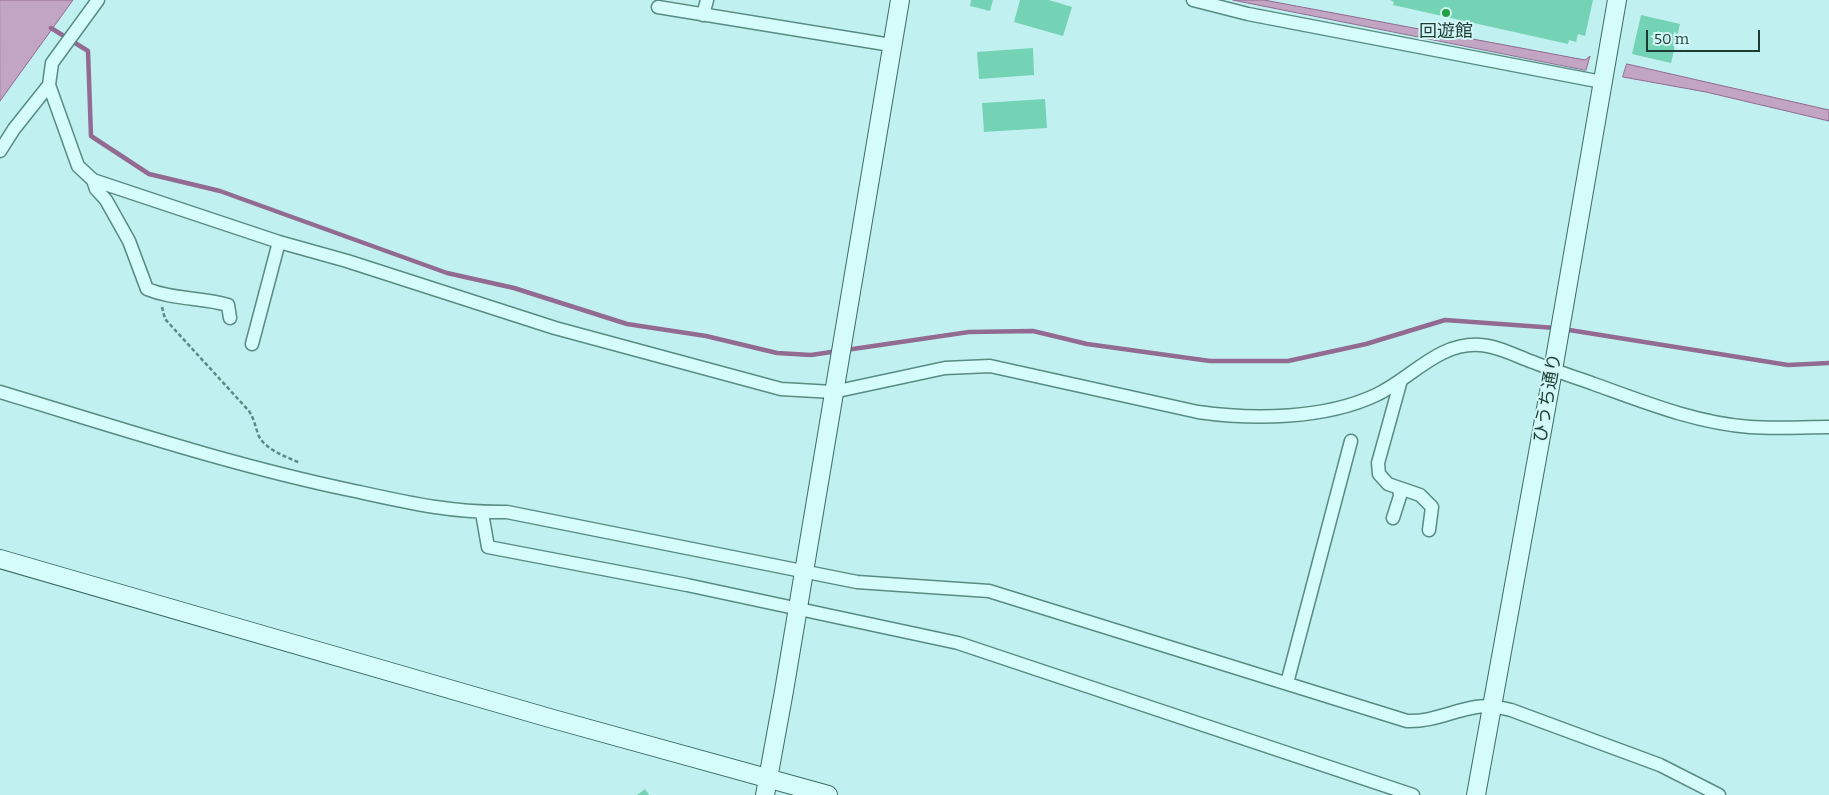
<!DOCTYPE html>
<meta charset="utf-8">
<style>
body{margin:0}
#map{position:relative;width:1829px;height:795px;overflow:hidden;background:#c0f1f0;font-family:Bitter,serif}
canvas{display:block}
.scale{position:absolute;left:1646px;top:30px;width:114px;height:22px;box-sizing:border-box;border:2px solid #1c3b33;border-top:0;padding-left:6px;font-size:15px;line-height:18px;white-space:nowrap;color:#1c3b33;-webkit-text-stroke:4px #d1f8f7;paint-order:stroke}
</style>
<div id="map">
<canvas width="1829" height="795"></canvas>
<div class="scale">50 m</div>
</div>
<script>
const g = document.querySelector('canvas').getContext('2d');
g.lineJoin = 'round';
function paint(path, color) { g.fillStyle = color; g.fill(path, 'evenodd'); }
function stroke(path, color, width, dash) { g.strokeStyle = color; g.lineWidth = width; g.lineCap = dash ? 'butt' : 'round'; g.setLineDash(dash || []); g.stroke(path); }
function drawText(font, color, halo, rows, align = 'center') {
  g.font = font + ' Bitter,"Noto Sans JP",serif'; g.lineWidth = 4; g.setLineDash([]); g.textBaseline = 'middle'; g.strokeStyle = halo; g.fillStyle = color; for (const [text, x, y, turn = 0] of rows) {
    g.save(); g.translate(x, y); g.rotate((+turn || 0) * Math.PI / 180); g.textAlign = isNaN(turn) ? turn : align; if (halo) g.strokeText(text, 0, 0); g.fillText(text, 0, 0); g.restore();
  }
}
const water = new Path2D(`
 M 0,0 L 73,0 L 0,101 Z
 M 1233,0 L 1264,0 L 1585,60 L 1590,56 L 1586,70 Z
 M 1627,64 L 1829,110 L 1829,121 L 1706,92 L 1623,77 Z`);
paint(water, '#c2a4c3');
stroke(water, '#926a92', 1);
stroke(new Path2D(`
 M 51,28 L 88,51 L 91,136 L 149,174 L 220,191 L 447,273 L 514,288 L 627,324 L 706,336 L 777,353 L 811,355 L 838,351
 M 1563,329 L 1788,365 L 1829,363
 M 846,350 L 969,332 L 1033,331 L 1087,344 L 1210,361 L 1288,361 L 1366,344 L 1445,320 L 1556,328`), '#926a92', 4.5);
paint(new Path2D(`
 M 971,0 L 993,0 L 990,11 L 970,6 Z
 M 1020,0 L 1049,0 L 1072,7 L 1063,36 L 1014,22 Z
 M 1390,0 L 1593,0 L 1585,36 L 1578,34 L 1576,42 L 1569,40 L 1568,44 L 1393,5 L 1394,2 Z
 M 1641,15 L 1680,24 L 1671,63 L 1632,54 Z
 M 1033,48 L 1034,75 L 979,79 L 977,52 Z
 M 1045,99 L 1047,128 L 984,132 L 982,103 Z
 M 645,789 L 649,795 L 637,795 Z`), '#73d3b4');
const street = new Path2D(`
 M 98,0 L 52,63 L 49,85 L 78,166 L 93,180 L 279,242 L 347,261 L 555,328 L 781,389 L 833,392 L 945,368 L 990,366 L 1198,412 C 1254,420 1325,419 1376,395 C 1411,379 1438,342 1480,345 C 1498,346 1516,356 1533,362 C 1553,370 1574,377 1594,384 C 1644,402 1696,423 1750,427 C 1776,429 1803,427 1829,427
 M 1193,0 L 1248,14 L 1602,82
 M 658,7 L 891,45
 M 703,15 L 707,0
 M 0,151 L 14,129 L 49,85
 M 93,180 L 96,189 L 106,200 L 129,241 L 147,289 C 174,300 201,297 228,305 L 230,318
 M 252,344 L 279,242
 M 1401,380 L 1378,463 L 1379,474 L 1388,484 L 1420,495 L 1432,507 L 1429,530
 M 0,392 C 116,427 231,465 350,490 C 405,502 450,513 507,512 L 857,582 L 989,591 L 1407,721 C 1432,722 1452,711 1476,707 C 1488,705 1499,707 1511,710 L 1660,765 L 1719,795
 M 482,513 L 488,547 L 687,585 L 958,643 L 1413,795
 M 1393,518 L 1400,496 L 1399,488
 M 1287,683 L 1351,441`);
const secondary = new Path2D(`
 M 0,559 L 553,719 L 828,795
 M 765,795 L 784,691 L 900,0
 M 1476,795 L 1553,370 L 1617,0`);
stroke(street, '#578c81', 15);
stroke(secondary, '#3a6e62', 20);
stroke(new Path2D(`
 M 162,307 L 165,319 L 249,411 C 254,419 255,425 258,434 C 263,449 287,457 300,463`), '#578c81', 2.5, [4, 2.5]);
stroke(street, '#d5fbfa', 12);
stroke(secondary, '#d5fbfa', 18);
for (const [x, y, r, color] of [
 [1446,13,5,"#22a042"]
]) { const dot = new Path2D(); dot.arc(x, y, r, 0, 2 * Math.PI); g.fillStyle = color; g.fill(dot); stroke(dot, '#d1f8f7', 2); }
drawText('18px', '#1c3b33', '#d1f8f7', [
 ["回遊館",1446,32]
]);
drawText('18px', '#1c3b33', '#d1f8f7', [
 ["ひうち通り",1548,398,-80]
]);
</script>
